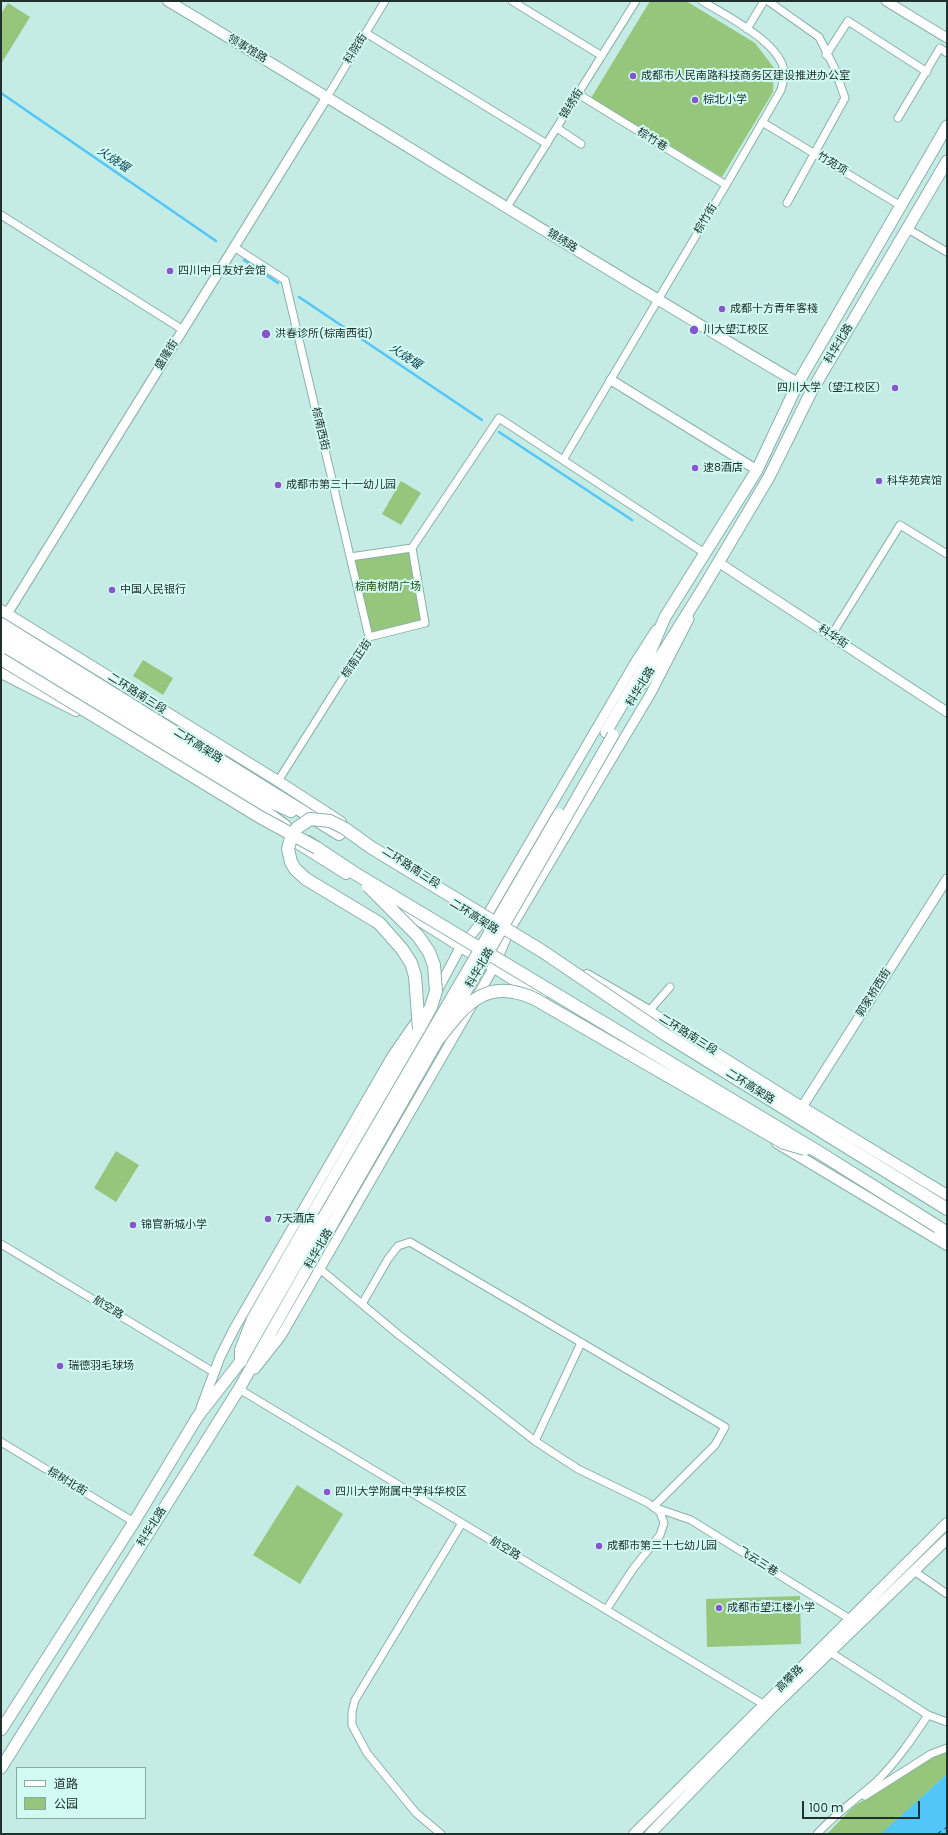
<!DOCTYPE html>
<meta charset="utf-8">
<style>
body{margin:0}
#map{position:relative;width:948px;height:1835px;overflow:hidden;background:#c4ece5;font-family:Poppins,"Noto Sans SC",sans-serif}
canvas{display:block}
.frame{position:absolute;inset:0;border:2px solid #20302d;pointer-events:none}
.legend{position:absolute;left:16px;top:1767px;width:130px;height:52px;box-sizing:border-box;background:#d1faf2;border:1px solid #8aa9a3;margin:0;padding:5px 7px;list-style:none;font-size:12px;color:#20302d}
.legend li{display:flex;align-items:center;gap:8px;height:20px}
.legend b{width:20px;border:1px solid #8aa9a3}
.scale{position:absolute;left:802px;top:1801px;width:118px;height:18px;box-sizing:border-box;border:2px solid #20302d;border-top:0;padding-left:5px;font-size:12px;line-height:14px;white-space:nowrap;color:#20302d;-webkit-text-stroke:3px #d1faf2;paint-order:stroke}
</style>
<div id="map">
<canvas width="948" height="1835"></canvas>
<div class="frame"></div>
<ul class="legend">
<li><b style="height:5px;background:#fff"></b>道路</li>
<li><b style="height:11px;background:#96c57c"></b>公园</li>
</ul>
<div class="scale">100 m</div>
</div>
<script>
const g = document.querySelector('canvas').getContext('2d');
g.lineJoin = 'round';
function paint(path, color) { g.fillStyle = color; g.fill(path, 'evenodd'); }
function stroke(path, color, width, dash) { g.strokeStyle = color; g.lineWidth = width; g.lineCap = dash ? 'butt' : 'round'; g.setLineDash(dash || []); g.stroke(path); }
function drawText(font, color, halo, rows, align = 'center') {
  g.font = font + ' Poppins,"Noto Sans SC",sans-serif'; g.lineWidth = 4; g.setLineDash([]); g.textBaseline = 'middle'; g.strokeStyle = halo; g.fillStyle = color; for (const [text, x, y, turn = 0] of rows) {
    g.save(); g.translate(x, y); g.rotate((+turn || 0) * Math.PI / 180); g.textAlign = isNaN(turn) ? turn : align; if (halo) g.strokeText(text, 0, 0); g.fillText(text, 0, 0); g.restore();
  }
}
paint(new Path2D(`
 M 650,1 L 686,1 L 755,43 L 774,68 L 773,92 L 722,177 L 591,98 Z
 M 8,3 L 30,17 L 1,64 L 1,14 Z
 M 401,481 L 421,493 L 401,525 L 382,514 Z
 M 412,548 L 425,623 L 369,637 L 350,557 Z
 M 143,660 L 173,678 L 163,695 L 133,676 Z
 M 116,1151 L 139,1165 L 116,1202 L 94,1188 Z
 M 297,1485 L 343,1514 L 300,1584 L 253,1555 Z
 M 800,1596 L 801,1644 L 707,1647 L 706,1599 Z
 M 947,1748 L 947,1774 L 882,1834 L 827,1834 L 853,1807 L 936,1753 Z`), '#96c57c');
paint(new Path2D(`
 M 947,1774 L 947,1834 L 882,1834 L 883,1832 Z`), '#52c6f7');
stroke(new Path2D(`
 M 1,93 L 216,241
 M 244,260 L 278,283
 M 299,297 L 482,420
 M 499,432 L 632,520`), '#52c6f7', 2.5);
stroke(new Path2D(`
 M 937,1834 L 947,1827`), '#01384b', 1, [5, 4]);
const minor = new Path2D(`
 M 512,1 L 602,56
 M 768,1 L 819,37 L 834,67 L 845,98 L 787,203
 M 747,29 L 764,1
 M 366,33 L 547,144
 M 826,55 L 848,21 L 927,72
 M 578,94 L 726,185
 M 327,97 L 385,1
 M 898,118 L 940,48 L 947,53
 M 762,122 L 901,206
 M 557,128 L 581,144
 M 507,207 L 636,1
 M 1,215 L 183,330
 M 908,229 L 947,252
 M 234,247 L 285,280 L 369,637
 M 563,460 L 726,185 L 781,90 C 782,85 784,80 784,75 C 786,45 725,15 702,1
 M 350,557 L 412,548
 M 831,636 L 900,525 L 947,554
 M 278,781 L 369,637 L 425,623 L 412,548 L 499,418 L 706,554
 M 649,1011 L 670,987
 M 1,1244 L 215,1373
 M 320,1269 L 399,1335 L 535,1441 L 578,1469 L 648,1503 L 660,1512 L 664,1523 L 660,1535 L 633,1569 L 606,1610
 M 362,1304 L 388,1259 L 398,1246 L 410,1242 L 725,1427 L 715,1445 L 653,1507 L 691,1520 L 853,1621
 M 239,1389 L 768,1707
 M 535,1441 L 581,1343
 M 1,1442 L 134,1522
 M 914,1571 L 947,1594
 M 830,1652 L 928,1715 L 947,1722
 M 865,1796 L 931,1754 L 947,1748
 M 441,1834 L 416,1813 L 367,1753 L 352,1725 L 352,1712 L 355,1700 L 462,1523
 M 817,1834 C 835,1814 857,1799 877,1781 C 897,1761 912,1739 928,1715`);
const tertiary = new Path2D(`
 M 886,1 L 947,38
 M 611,380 L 757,470
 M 718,562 L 947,712
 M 7,614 L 327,97
 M 436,993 L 460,948 L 486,917 L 636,661 L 656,630
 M 802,1107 L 947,879
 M 255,1369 L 281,1336 L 494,967 L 509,931 L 651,693 L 689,619
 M 201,1408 L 220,1357 L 234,1329 L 392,1056 L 419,1017`);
const secondary = new Path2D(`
 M 168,1 C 379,127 586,259 798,383
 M 1,610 L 278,781 L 341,822
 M 1,673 L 76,711
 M 292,840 L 346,874
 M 388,901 L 542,998
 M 587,975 L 649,1011 L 802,1107 L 947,1195
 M 777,1143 L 947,1245
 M 634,1834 L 947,1523
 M 650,1834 L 771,1709 L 947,1539`);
const primary = new Path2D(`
 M 644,683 L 702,590 L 769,477 L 811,392 L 947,161
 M 606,732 L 644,667 L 665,617 L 757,470 L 798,383 L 947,126
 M 1,1730 L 134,1522 L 198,1416 L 241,1361 L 323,1218
 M 1,1768 L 239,1389 L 333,1223`);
const trunk = new Path2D(`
 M 1,624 L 339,834
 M 1,636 L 263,798 L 291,811
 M 1,648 L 256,805 L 285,826
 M 308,842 L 356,874
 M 666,1035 L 947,1209
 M 938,1227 L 947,1233
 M 241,1361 L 241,1350 L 253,1319 L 419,1029`);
stroke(minor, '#8ab1a9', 9);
stroke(tertiary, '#8ab1a9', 11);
stroke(secondary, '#8ab1a9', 12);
stroke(primary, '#8ab1a9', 13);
stroke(trunk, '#8ab1a9', 14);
stroke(minor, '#fff', 7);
stroke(tertiary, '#fff', 9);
stroke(secondary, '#fff', 10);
stroke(primary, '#fff', 11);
stroke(trunk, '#fff', 12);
const primaryBridge = new Path2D(`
 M 323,1218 L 559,814
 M 333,1223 L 613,735`);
const trunkBridge = new Path2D(`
 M 1,659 L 260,817 L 317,848
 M 356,874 L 820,1153 L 938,1227
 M 368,886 L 418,936 L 429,952 L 434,965 L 436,991 L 431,1007 L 419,1029
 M 419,1029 L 415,976 L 411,963 L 402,949 L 379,923 L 306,879 L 295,869 L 291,862 L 288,849 L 292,834 L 297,828 L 310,819 L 330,821 L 344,828 L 372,848 L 542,951 L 666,1035
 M 440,1037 C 467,1002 488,977 535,999 L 784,1143 L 805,1149`);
stroke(primaryBridge, '#8ab1a9', 13, []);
stroke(trunkBridge, '#8ab1a9', 14, []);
stroke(primaryBridge, '#fff', 11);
stroke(trunkBridge, '#fff', 12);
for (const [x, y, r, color] of [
 [633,76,4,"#8755cd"],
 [695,100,4,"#8755cd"],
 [170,271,4,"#8755cd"],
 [722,309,4,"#8755cd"],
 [694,330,5,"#8755cd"],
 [266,334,5,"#8755cd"],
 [895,388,4,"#8755cd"],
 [695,468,4,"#8755cd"],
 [879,481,4,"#8755cd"],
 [278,485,4,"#8755cd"],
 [112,590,4,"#8755cd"],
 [268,1219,4,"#8755cd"],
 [133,1225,4,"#8755cd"],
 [60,1366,4,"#8755cd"],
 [327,1492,4,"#8755cd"],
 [599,1546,4,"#8755cd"],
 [719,1608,4,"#8755cd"]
]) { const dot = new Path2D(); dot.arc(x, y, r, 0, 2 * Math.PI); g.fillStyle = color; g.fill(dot); stroke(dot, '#d1faf2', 1.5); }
drawText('11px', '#20302d', '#d1faf2', [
 ["领事馆路",247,49,31],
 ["科院街",356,49,-58],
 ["锦绣街",572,104,-58],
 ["棕竹巷",652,140,32],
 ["竹苑项",832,164,31],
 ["棕竹街",706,219,-59],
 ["锦绣路",562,241,32],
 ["科华北路",839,344,-59],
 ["盛隆街",167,355,-58],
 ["棕南西街",320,429,77],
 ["科华街",833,637,33],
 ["棕南正街",357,659,-56],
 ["科华北路",641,687,-59],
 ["二环路南三段",137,694,32],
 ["二环高架路",198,746,32],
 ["二环路南三段",411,868,33],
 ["二环高架路",474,917,32],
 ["科华北路",480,968,-60],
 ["郭家桥西街",874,993,-58],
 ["二环路南三段",688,1035,32],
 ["二环高架路",750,1087,32],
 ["科华北路",319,1249,-60],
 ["航空路",108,1308,31],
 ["棕树北街",67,1482,31],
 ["科华北路",152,1527,-58],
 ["航空路",505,1549,31],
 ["飞云三巷",758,1562,32],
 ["高攀路",790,1679,-45]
]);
drawText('11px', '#20302d', '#d1faf2', [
 ["成都市人民南路科技商务区建设推进办公室",641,76],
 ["棕北小学",703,100],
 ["四川中日友好会馆",178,271],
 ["成都十方青年客棧",730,309],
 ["川大望江校区",703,330],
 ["洪春诊所(棕南西街)",275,334],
 ["四川大学（望江校区）",887,388,"right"],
 ["速8酒店",703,468],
 ["科华苑宾馆",887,481],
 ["成都市第三十一幼儿园",286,485],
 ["中国人民银行",120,590],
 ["7天酒店",276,1219],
 ["锦官新城小学",141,1225],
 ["瑞德羽毛球场",68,1366],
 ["四川大学附属中学科华校区",335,1492],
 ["成都市第三十七幼儿园",607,1546],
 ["成都市望江楼小学",727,1608]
], 'left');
drawText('11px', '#27480e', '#d1faf2', [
 ["棕南树荫广场",388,587]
]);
drawText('italic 12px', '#01384b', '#d1faf2', [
 ["火烧堰",113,160,34],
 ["火烧堰",405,357,34]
]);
</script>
